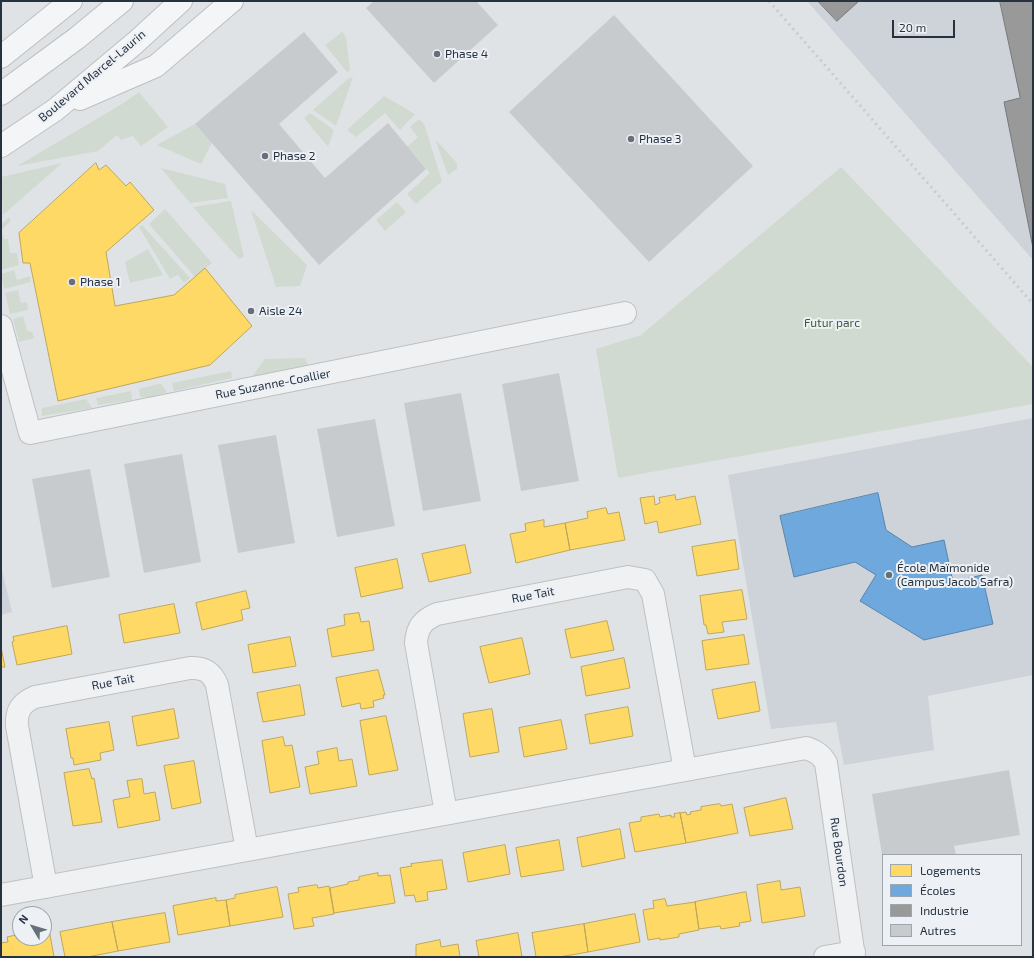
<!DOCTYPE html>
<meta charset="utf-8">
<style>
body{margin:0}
#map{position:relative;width:1034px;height:958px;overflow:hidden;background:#e0e3e5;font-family:"Exo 2",sans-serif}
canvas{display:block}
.frame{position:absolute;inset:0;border:2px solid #263240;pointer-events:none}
.legend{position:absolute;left:882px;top:854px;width:140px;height:92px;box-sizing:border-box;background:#edf1f6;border:1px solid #9da5ad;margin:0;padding:5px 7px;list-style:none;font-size:12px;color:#263240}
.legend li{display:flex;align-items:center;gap:8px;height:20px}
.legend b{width:20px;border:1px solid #9da5ad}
.north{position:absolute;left:12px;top:906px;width:40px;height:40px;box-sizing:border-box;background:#edf1f6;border:1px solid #9da5ad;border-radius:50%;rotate:308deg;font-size:11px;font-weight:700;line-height:16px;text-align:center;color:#263240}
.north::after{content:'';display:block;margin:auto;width:14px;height:18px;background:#67707a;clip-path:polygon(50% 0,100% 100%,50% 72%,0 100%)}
.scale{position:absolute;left:892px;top:20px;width:63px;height:18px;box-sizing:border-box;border:2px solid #263240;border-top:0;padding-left:5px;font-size:12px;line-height:14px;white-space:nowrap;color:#263240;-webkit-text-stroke:3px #edf1f6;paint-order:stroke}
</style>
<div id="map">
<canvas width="1034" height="958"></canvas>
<div class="frame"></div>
<ul class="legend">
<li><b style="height:11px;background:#ffd966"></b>Logements</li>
<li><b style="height:11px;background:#6fa8dc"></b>Écoles</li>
<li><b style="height:11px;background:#999"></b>Industrie</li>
<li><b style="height:11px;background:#c8cbcd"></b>Autres</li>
</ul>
<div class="north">N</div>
<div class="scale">20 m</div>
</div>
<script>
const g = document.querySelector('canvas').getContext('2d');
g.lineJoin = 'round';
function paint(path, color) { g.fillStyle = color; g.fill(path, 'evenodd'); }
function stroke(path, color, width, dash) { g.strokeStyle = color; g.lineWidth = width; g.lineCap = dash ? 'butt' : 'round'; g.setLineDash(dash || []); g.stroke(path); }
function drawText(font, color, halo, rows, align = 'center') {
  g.font = font + ' "Exo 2",sans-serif'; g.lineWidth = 4; g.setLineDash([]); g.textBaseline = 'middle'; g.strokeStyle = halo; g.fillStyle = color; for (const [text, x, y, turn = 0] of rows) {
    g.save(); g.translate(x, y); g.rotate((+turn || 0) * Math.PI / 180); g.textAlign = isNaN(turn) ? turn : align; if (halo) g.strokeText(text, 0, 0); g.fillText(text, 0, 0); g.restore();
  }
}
paint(new Path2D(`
 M 807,1 L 1033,1 L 1033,260 Z
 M 1033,418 L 1033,675 L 928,696 L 934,750 L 844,765 L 836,722 L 771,729 L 728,475 Z
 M 1,566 L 12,612 L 1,615 Z`), '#cdd3d9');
paint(new Path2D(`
 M 342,32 L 346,37 L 350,70 L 347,72 L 325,45 Z
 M 353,77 L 336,126 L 313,110 L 349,78 Z
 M 139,92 L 168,127 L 141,146 L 133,136 L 121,140 L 117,135 L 98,151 L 17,166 L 122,104 Z
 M 384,96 L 415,114 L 400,130 L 385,113 L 356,137 L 347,130 Z
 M 310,113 L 334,130 L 328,147 L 304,118 Z
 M 419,119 L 424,124 L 442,181 L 416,204 L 407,194 L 430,173 L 407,147 L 418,137 L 410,127 Z
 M 195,124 L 212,143 L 201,164 L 157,145 Z
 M 435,139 L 457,163 L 457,169 L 448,175 Z
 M 62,163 L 3,215 L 1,177 Z
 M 841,167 L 1033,367 L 1033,404 L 618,478 L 596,349 L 641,335 Z
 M 161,168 L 225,184 L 228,198 L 190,203 Z
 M 231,201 L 244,257 L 239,259 L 193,207 Z
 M 397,202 L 406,212 L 385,231 L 376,220 Z
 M 165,209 L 212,263 L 195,277 L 149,224 Z
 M 251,210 L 307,265 L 300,286 L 276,287 Z
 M 9,217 L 11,221 L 1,230 L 4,239 L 8,239 L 10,253 L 17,253 L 19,265 L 1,270 L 1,225 Z
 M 142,225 L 190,278 L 184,283 L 178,275 L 170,279 L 139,227 Z
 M 148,249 L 163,275 L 130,283 L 125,262 Z
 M 14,270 L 17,280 L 30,276 L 31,282 L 4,289 L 1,274 Z
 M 18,290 L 21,303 L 27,302 L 28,310 L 10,314 L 5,293 Z
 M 23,316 L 27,331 L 32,332 L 34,338 L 19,342 L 13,319 Z
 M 305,358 L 308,367 L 250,379 L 265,359 Z
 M 231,371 L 232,378 L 174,391 L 172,383 Z
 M 158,384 L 161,384 L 167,392 L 152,397 L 140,397 L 139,389 Z
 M 131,391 L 132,400 L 98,405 L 96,398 Z
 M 86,399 L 92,408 L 42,416 L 42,408 Z`), '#d1dad0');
const homes = new Path2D(`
 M 96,163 L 99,170 L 106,165 L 126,186 L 130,182 L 154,210 L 106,252 L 115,306 L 174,295 L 205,268 L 252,326 L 210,365 L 58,401 L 30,263 L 23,263 L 19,233 Z
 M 675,495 L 676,500 L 695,496 L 701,524 L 659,533 L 657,521 L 645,524 L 640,498 L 654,496 L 655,505 L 660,503 L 659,498 Z
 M 606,508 L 608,514 L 619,512 L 625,540 L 570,550 L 565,523 L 588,518 L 587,512 Z
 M 544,520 L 544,527 L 565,523 L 570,550 L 516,563 L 510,534 L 526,531 L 525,524 Z
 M 735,540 L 739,569 L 697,576 L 692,547 Z
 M 465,545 L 471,573 L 429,582 L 422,554 Z
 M 397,559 L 403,588 L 361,597 L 355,568 Z
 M 742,590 L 747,619 L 722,622 L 724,632 L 708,634 L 706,625 L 704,625 L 700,596 Z
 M 246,591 L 250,608 L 241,610 L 243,620 L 202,630 L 196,603 Z
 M 174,604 L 180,633 L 124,643 L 119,615 Z
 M 359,613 L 361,622 L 369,621 L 374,650 L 332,657 L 327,629 L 345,625 L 344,615 Z
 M 607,621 L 614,650 L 571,658 L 565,630 Z
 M 67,626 L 72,654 L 17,665 L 12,642 L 14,641 L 13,637 Z
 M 744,635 L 749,664 L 706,670 L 702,641 Z
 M 290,637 L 296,666 L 253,673 L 248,645 Z
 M 522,638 L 530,674 L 489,683 L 480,647 Z
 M 1,647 L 5,667 L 1,667 Z
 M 624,658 L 630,688 L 586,696 L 581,667 Z
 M 378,670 L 385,695 L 383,695 L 384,698 L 373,701 L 374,707 L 361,709 L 360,703 L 342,707 L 336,678 Z
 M 755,682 L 760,711 L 718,719 L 712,690 Z
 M 300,685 L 305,715 L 263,722 L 257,693 Z
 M 628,707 L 633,736 L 590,744 L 585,715 Z
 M 174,709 L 179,738 L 137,746 L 132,717 Z
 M 492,709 L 499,752 L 470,757 L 463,714 Z
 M 386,716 L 398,770 L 369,775 L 360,721 Z
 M 561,720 L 567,749 L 524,757 L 519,728 Z
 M 109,722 L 114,750 L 100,753 L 101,760 L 74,765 L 73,758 L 71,758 L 66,729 Z
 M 283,737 L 285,746 L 292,745 L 300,787 L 270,793 L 262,741 Z
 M 337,748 L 339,761 L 352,759 L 357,786 L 310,794 L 305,767 L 319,764 L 317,752 Z
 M 194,761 L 201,803 L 172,809 L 164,766 Z
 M 89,769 L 92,779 L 94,778 L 102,822 L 73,826 L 64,773 Z
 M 142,779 L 144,794 L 155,792 L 160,820 L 118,828 L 113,800 L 130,797 L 127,781 Z
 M 786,798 L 793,829 L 750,836 L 744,808 Z
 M 720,804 L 721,806 L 732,804 L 738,833 L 686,843 L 680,813 L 686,812 L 687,815 L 691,814 L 690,812 L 701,810 L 701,807 Z
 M 680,813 L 686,843 L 635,852 L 629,823 L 641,821 L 641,817 L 659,814 L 660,817 L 671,815 L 671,817 L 675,817 L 674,814 Z
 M 620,829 L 625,858 L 582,867 L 577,838 Z
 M 559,840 L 564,870 L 521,877 L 516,848 Z
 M 505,845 L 510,874 L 468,882 L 463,853 Z
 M 442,860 L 447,889 L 427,892 L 428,900 L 416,902 L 414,895 L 405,896 L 400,868 L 412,866 L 411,864 Z
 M 378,873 L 378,876 L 390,875 L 395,903 L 334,913 L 330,888 L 348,884 L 348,882 L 359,880 L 359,877 Z
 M 780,881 L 781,890 L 800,887 L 805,916 L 762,923 L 757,885 Z
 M 317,885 L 318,888 L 329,886 L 334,914 L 312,918 L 314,926 L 294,929 L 288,894 L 299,892 L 298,888 Z
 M 277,887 L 283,917 L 230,926 L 226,900 L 235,898 L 235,895 Z
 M 746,892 L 751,921 L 739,923 L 740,926 L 721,929 L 720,926 L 699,929 L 695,902 Z
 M 216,898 L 216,901 L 226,900 L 230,926 L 178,935 L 173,906 Z
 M 665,899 L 667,906 L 695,902 L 699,930 L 679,934 L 679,937 L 660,940 L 660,938 L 648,940 L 643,910 L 654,908 L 653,901 Z
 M 165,913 L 170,942 L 118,951 L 112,922 Z
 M 635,914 L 640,942 L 588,952 L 584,924 Z
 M 112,922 L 118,951 L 87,957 L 65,957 L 60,932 Z
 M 584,924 L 588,952 L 559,957 L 536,957 L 532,933 Z
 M 49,929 L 54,957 L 1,957 L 1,943 L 8,942 L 7,937 L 20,934 L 20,938 L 44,938 L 44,930 Z
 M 518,933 L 522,957 L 479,957 L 476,941 Z
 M 440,940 L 441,947 L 458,944 L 460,957 L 416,957 L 416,945 Z`);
paint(homes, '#ffd966');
stroke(homes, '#bea75b', 1);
const schools = new Path2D(`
 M 878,493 L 886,530 L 912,547 L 944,540 L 953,582 L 982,575 L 993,624 L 924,640 L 860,601 L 876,575 L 855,562 L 794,577 L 780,516 Z`);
paint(schools, '#6fa8dc');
stroke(schools, '#5985ad', 1);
const industry = new Path2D(`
 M 818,1 L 859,1 L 837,21 Z
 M 1000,1 L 1033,1 L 1033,248 L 1004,102 L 1020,98 Z`);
paint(industry, '#999');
stroke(industry, '#767a7e', 1);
paint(new Path2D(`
 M 374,1 L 476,1 L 498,25 L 434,83 L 366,8 Z
 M 614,15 L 753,166 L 649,262 L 509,112 Z
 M 304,32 L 338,72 L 279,124 L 325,178 L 388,123 L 426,169 L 319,265 L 195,124 Z
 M 559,373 L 579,481 L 521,491 L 502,384 Z
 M 461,393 L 481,501 L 423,511 L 404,403 Z
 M 375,419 L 395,526 L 337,537 L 317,429 Z
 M 276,435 L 295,543 L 238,553 L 218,445 Z
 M 182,454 L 201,562 L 144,573 L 124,464 Z
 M 90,469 L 110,577 L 52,588 L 32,479 Z
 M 1009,770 L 1020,835 L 954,846 L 956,855 L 882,855 L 872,794 Z`), '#c8cbcd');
const minor = new Path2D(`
 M 1,326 L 30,433 L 625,313
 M 446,813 L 416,643 C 417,627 423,620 437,614 L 628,577 L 645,580 L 653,594 L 685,770
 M 46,887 L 17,726 C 16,711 21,703 35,697 L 190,668 C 204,667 212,672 217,685 L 247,850
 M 1,895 L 806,748 C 815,751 821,754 826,763 L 854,957
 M 825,957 L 854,952`);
const major = new Path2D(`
 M 1,57 L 71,1
 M 1,94 L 77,38 L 122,1
 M 80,99 L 156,66 L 232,1
 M 1,146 L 55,110 L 135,43 L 181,1`);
stroke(minor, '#bec1c3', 24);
stroke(major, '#bcc0c3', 24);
stroke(minor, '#eff1f2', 22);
stroke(major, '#f4f5f6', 22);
stroke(new Path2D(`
 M 769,1 L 1033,304`), '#c8cbcd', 3, [2, 4]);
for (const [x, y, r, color] of [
 [437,54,4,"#67707a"],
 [631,139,4,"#67707a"],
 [265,156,4,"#67707a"],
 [72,282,4,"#67707a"],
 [251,311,4,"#67707a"],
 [889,575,4,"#67707a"]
]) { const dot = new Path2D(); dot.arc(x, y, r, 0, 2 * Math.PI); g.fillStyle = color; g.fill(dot); stroke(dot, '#edf1f6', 1.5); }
drawText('12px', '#263240', '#edf1f6', [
 ["Phase 4",445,54],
 ["Phase 3",639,139],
 ["Phase 2",273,156],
 ["Phase 1",80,282],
 ["Aisle 24",259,311],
 ["École Maïmonide",897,568],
 ["(Campus Jacob Safra)",897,582]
], 'left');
drawText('12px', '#263240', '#edf1f6', [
 ["Boulevard Marcel-Laurin",92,76,-40],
 ["Rue Suzanne-Coallier",273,384,-11],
 ["Rue Tait",533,595,-11],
 ["Rue Tait",113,682,-11],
 ["Rue Bourdon",839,852,82]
]);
drawText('12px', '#3f5c32', '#edf1f6', [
 ["Futur parc",832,323]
]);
</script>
